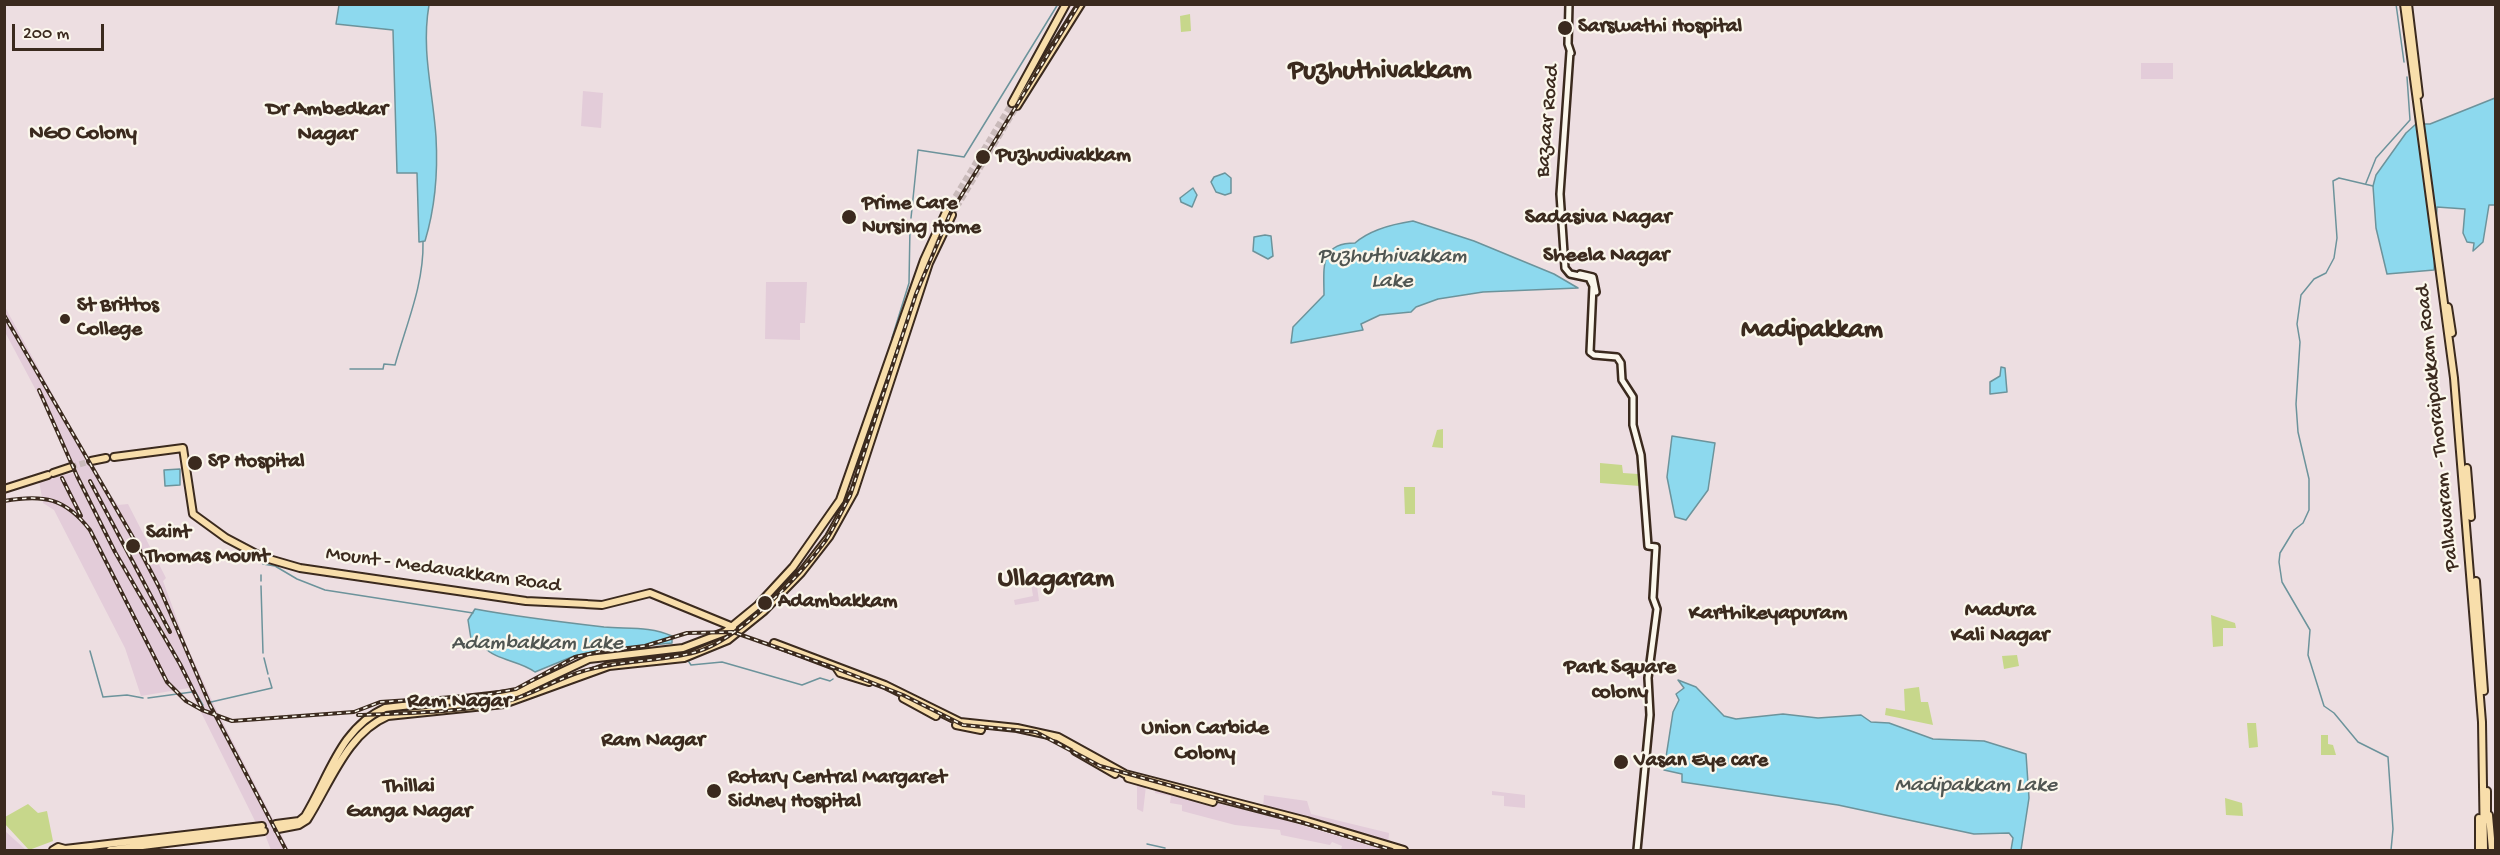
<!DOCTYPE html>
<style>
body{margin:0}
#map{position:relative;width:2500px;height:855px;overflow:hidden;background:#eddee1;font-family:"Gochi Hand",sans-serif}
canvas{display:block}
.frame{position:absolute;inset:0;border:6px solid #3b2a1e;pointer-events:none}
.scale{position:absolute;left:12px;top:24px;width:92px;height:27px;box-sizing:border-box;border:3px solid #3b2a1e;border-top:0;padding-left:8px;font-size:18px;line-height:21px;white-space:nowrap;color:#3b2a1e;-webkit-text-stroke:4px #fbf7ec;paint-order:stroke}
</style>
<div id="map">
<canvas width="2500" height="855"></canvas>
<div class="frame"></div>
<div class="scale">200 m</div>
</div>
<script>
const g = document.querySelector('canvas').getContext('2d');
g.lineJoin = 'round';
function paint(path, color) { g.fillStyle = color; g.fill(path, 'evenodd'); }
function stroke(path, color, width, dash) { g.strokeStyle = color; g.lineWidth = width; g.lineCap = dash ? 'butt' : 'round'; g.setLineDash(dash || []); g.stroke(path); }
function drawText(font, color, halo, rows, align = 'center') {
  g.font = font + ' "Gochi Hand",sans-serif'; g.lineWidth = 4.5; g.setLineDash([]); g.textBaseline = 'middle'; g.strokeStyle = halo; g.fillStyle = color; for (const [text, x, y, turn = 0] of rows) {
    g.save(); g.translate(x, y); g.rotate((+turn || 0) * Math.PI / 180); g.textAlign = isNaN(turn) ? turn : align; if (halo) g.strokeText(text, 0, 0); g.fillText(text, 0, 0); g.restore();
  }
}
paint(new Path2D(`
 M 2141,63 L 2173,63 L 2173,79 L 2141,79 Z
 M 583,91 L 603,93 L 601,128 L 581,126 Z
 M 766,282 L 807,282 L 805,323 L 800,323 L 800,340 L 765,339 Z
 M 5,307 L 99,479 L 118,505 L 128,504 L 166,578 L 163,581 L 187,646 L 215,707 L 289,850 L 271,850 L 260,822 L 256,823 L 189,688 L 141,696 L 125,648 L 54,510 L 43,503 L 39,481 L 73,473 L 73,471 L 48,413 L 5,332 Z
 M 1035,572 L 1039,601 L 1015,605 L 1014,600 L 1033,596 L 1030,576 L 1014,579 L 1013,575 Z
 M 1137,785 L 1146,786 L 1143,812 L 1137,809 Z
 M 1155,788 L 1281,819 L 1385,850 L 1341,850 L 1342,846 L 1332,842 L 1330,845 L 1281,835 L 1280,830 L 1235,825 L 1182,811 L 1182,805 L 1170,803 L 1171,796 L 1155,793 Z
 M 1492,791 L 1525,795 L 1525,808 L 1504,806 L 1504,796 L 1492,795 Z
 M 1264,795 L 1307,801 L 1311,814 L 1389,833 L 1388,845 L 1263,809 Z
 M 5,831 L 26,850 L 5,850 Z`), '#e3ccd9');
paint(new Path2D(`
 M 1190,14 L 1191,31 L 1181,32 L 1180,16 Z
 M 1443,429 L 1443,448 L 1432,447 L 1437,430 Z
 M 1600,463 L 1622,465 L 1623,473 L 1638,474 L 1640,486 L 1600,483 Z
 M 1404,487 L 1415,487 L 1415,514 L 1405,514 Z
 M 2211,615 L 2235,623 L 2236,628 L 2223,628 L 2223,646 L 2213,647 Z
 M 2017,655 L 2019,666 L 2004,669 L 2002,656 Z
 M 1919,687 L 1921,702 L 1928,702 L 1933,725 L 1885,715 L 1886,708 L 1905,711 L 1904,689 Z
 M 2247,723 L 2256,723 L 2258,747 L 2249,748 Z
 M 2321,735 L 2328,735 L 2328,744 L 2333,745 L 2336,755 L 2321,755 Z
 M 2225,798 L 2242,803 L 2243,816 L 2226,815 Z
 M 28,804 L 38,813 L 47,811 L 53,841 L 29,850 L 4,823 L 5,817 Z`), '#c7d78b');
const water = new Path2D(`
 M 339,5 L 429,5 C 421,51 433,91 436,137 C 438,172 435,208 425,241 L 419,242 L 417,173 L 397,173 L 393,30 L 336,24 Z
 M 2495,98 L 2495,205 L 2489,205 L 2483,242 L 2473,251 L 2474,243 L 2467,242 L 2463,233 L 2465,209 L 2437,207 L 2434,270 L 2387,274 L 2376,228 L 2373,186 L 2376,175 L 2406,133 L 2416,124 L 2430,124 Z
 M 1225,173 L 1231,178 L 1231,193 L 1225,195 L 1216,192 L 1211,182 L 1214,177 Z
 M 1193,188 L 1197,195 L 1192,207 L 1181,202 L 1180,198 Z
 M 1413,221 L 1474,241 L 1554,274 L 1578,288 L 1483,292 L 1438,299 L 1416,307 L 1411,312 L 1380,315 L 1361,324 L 1363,330 L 1291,343 L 1293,327 L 1324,295 C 1324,268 1319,243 1355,243 C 1371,229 1393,224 1413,221 Z
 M 1265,235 L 1271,236 L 1273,256 L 1268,259 L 1253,251 L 1254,237 Z
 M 2001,367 L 2005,368 L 2007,392 L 1990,394 L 1990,382 L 2000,376 Z
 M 1672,436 L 1715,443 L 1708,490 L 1686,520 L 1675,517 L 1667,477 Z
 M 180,469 L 180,485 L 165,486 L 164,470 Z
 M 475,609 C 518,617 561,622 604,627 C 628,629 650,626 672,636 L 672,643 L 601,650 L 574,656 L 535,672 C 519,660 496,661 483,646 L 477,646 L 477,640 L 471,639 L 468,620 Z
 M 1678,680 L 1696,687 L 1724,716 L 1736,719 L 1783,714 L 1818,718 L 1861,715 L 1871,722 L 1889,723 L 1933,739 L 1984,741 L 2026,754 L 2029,798 L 2021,850 L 2011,850 L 2013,838 L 2009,833 L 1974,834 L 1838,805 L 1682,782 L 1682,774 L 1664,770 L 1673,712 L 1679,700 L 1676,694 L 1684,688 Z`);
paint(water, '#8dd9ee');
stroke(water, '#6c939b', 1.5);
stroke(new Path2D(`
 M 2396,4 L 2404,62
 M 2366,183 L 2376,158 L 2410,120 L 2407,77
 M 2373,186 L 2339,178 L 2333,181 L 2337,238 L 2334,258 L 2326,273 L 2314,279 L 2301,295 L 2297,324 L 2300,342 L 2296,404 L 2298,432 L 2309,479 L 2309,510 L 2303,523 L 2294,530 L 2280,553 L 2279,562 L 2282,582 L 2310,630 L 2308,655 L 2324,706 L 2334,713 L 2358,742 L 2388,757 L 2393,829 L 2391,850
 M 911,218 L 918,150 L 964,157 L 1058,4
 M 892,338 L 909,283 L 910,227
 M 350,369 L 383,369 L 384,364 L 395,365 C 406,325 424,285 423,242
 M 263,564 L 275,566 L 297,579 L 325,590 L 473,613
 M 261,581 L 261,575
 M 261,586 L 263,653
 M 90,651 L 103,697 L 127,695 L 143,698
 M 264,658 L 268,674
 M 687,659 L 691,665 L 722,662 L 802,685 L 820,678 L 830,681 L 833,679
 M 195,691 L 203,705
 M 148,698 L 192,692
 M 211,702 L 272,688 L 269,678
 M 1147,844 L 1165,848`), '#6c939b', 1.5);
stroke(new Path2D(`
 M 946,212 L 1012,103
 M 952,215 L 1017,106
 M 71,467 L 91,461`), '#c9baba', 6, [6, 3]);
const secondary = new Path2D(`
 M 1569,4 L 1568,44 L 1571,53
 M 1570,52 L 1560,194 L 1565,268 L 1570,274 L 1589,278 L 1593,286 L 1590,352 L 1594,355 L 1617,357 L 1621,363 L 1622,380 L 1633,397 L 1633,425 L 1641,455 L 1648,546 L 1656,547 L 1653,598 L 1657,609 L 1648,678 L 1650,715 L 1637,850
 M 1580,274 L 1593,277 L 1596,292`);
const primary = new Path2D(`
 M 2404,4 L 2454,378 L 2482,722 L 2484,850
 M 2408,4 L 2419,95
 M 1012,103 L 1066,4
 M 1017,106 L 1081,4
 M 2448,307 L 2452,333
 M 114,457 L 183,448 L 193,514 L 226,538 L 262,557 L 300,568 L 526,601 L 587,604
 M 91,461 L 106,458
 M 2467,468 L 2471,517
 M 53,473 L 71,467
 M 4,489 L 48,475
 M 2476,581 L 2484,691
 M 584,604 L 602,605 L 650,593 L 733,627
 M 774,643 L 885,685 L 960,722 L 1017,728 L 1058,737 L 1125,774 L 1307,821 L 1404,850
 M 836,667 L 840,673 L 869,682
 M 903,698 L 936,716
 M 956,725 L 981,730
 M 1075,751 L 1115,774
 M 1128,778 L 1213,802
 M 2487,791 L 2487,820
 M 2489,815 L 2492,850
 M 2479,818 L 2479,850
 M 276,824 L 299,821 L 305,816 C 329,777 340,728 385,708 L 517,693 L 589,659 L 683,648 L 725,632 L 758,605 L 793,567 L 840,500 L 924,260 L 946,212
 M 278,829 L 299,825 L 307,820 C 330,784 347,733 388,716 L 504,704 L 609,666 L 684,658 L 728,640 L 764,611 L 801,573 L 829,537 L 854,492 L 929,263 L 952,215
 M 53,850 L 58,847 L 65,849 L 262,826
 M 110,850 L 264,831`);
stroke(secondary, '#3b2a1e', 10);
stroke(primary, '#3b2a1e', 10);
stroke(secondary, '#fbf7ec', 5);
stroke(primary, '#f8deab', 6);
const rail = new Path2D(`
 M 4,315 L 135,541 L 160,589 L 210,705 L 286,850
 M 39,390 L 77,476 L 115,552 L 180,664 L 203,710
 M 62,478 L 81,516
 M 90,481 L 170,632
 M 4,501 C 44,494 65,498 90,530 L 167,682 L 186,701 L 202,710 L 232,721 L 354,712 L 380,702 L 484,695 L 516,689 L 575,657 L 603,651 L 645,646 L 687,633 L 733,632 L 835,668 L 903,695 L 963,725 L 1036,732 L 1100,766 L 1298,821 L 1392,850
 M 358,715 C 405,713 463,713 508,701 C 533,694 555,680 580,672 C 618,660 659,662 696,652 C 739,640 800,576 826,540 C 835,526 842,510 850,496 L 916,294 L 950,214 L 1079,4`);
stroke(rail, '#3b2a1e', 4);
stroke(rail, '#fbf7ec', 1.5, [4.5]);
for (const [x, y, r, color] of [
 [1565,28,8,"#3b2a1e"],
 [983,157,8,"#3b2a1e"],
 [849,217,8,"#3b2a1e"],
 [65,319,6,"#3b2a1e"],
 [195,463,8,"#3b2a1e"],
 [133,546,8,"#3b2a1e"],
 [765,603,8,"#3b2a1e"],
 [1621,762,8,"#3b2a1e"],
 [714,791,8,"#3b2a1e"]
]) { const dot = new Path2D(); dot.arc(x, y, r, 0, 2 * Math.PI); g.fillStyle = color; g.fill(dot); stroke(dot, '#fbf7ec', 2); }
drawText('bold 21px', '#3b2a1e', '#fbf7ec', [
 ["Sarswathi Hospital",1578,28],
 ["Puzhudivakkam",996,157],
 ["Prime Care",862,205],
 ["Nursing Home",862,229],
 ["St Brittos",77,307],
 ["College",77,331],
 ["SP Hospital",208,463],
 ["Saint",146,534],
 ["Thomas Mount",146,558],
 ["Adambakkam",778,603],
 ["Vasan Eye care",1634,762],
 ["Rotary Central Margaret",728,779],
 ["Sidney Hospital",728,803]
], 'left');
drawText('21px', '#3b2a1e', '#fbf7ec', [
 ["Bazaar Road",1549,121,-85],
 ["Pallavaram - Thoraipakkam Road",2439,428,-96],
 ["Mount - Medavakkam Road",443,571,8]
]);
drawText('bold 22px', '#3b2a1e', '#fbf7ec', [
 ["Dr Ambedkar",327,111],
 ["Nagar",327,136],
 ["NGO Colony",83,135],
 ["Sadasiva Nagar",1598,219],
 ["Sheela Nagar",1606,257],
 ["Madura",2000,612],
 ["Kali Nagar",2000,637],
 ["Karthikeyapuram",1768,615],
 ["Park Square",1620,669],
 ["colony",1620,694],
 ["Ram Nagar",459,703],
 ["Union Carbide",1205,730],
 ["Colony",1205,755],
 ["Ram Nagar",653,742],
 ["Thillai",409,788],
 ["Ganga Nagar",409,813]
]);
drawText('italic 22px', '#505652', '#fbf7ec', [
 ["Puzhuthivakkam",1392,258],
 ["Lake",1392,283],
 ["Adambakkam Lake",537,645],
 ["Madipakkam Lake",1976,787]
]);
drawText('bold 27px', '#3b2a1e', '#fbf7ec', [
 ["Puzhuthivakkam",1380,73],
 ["Madipakkam",1812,332],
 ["Ullagaram",1056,581]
]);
</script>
